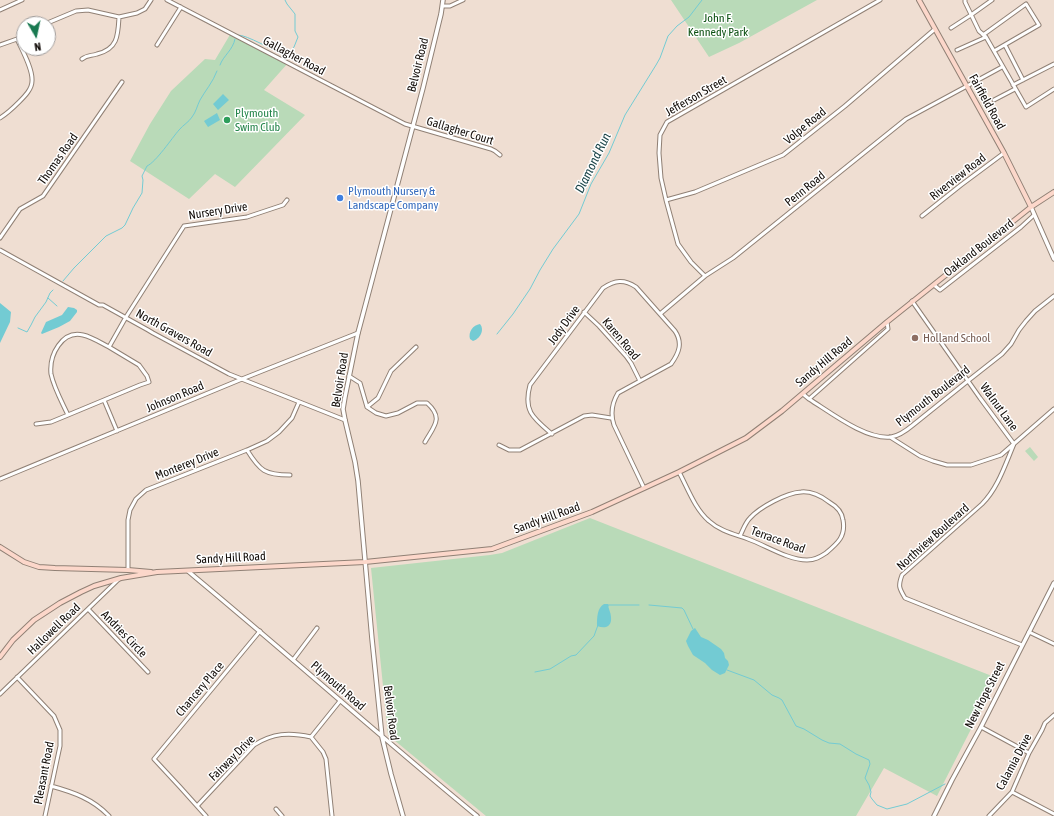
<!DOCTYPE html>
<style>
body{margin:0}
#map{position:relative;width:1054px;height:816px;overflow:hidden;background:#efded2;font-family:"Asap Condensed",sans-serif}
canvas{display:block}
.north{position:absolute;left:16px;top:16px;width:40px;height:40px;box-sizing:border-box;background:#fff;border:1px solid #a19e9d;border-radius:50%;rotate:171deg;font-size:11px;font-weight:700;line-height:16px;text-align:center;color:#130d09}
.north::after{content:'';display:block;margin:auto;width:14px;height:18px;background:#197951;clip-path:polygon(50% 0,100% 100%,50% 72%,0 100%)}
</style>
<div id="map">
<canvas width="1054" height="816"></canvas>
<div class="north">N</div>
</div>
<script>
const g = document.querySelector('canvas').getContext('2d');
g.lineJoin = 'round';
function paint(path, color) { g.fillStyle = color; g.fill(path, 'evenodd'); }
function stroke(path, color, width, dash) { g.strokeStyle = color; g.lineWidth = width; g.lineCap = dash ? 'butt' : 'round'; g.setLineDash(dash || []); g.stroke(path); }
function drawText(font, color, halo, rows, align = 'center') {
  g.font = font + ' "Asap Condensed",sans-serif'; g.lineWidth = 3; g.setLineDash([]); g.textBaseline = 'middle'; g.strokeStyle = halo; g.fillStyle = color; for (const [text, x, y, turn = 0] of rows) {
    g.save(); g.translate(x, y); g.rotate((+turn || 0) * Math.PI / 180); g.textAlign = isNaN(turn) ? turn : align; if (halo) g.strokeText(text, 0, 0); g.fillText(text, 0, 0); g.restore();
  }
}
paint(new Path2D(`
 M 671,0 L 817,0 L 739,43 L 709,57 Z
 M 231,33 L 288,63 L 264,90 L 305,115 L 235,187 L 215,174 L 189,199 L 130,161 L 150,124 L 171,91 L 205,59 L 215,60 Z
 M 1030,447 L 1038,457 L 1034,461 L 1025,451 Z
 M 590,518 L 997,678 L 937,796 L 884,768 L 856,816 L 486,816 L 388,735 L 371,568 L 490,555 L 502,553 Z`), '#b9dab8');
paint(new Path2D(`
 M 223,94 L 229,100 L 218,110 L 213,104 Z
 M 217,113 L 220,120 L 208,127 L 204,121 Z
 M 0,303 L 11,312 L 10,322 L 0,343 Z
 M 68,307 L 74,308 L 77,310 L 77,312 L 70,321 L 59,327 L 42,334 L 41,333 L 46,322 L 62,315 Z
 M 480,324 C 485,330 480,339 473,341 L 470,339 C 468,332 473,325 480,324 Z
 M 604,604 L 608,604 C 608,608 611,613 611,617 C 612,627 605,629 597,626 C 597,618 597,608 604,604 Z
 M 695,628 L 701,637 L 708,640 L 721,649 L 724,653 L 725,658 L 728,661 L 729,665 L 725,673 L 720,675 L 712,670 L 705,663 L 693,655 L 688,646 L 686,641 L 691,631 Z`), '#73cbd3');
stroke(new Path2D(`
 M 238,35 C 247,35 273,50 283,55 L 288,55 L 294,47 L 298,37 L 295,31 L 295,14 L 287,4 L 285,0
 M 220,65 C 223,56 233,50 235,39
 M 63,281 L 74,268 L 106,236 L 122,228 L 125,225 L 133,208 L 142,193 L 143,180 L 142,176 L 147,166 C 156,162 172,138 179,130 C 183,125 189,122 192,117 C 196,112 197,106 200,100 C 205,91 213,82 217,71
 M 48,298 L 57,306
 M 18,328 L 27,332 L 31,325 L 35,317 L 46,302 L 50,293 L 53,290
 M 497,334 L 513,314 L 530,289 L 540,270 L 553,249 L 579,214 L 591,184 L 609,153 L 625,115 L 656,65 L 660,58 L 668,36 L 677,26 L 689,17 L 702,0
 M 649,605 L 682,608 L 684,610 L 693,629
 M 608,606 L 608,605 L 639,605
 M 727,670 L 754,680 L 772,695 L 779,698 L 782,700 L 796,726 L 804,729 L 822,740 L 829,743 L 840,744 L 856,754 L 869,760 L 870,764 L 865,778 L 869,785 L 871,792 L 870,796 L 872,799 L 877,805 L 887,809 L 907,804 L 945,784
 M 535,672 L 550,669 L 571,656 L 576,655 L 594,636 L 598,625`), '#73cbd3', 1);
const minor = new Path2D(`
 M 167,0 L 405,124 L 491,149 L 495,151 L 500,155
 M 965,0 L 965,2 L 979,31 L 986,37 L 1026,107 L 1054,89
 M 443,6 L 450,6 L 463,0
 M 0,10 L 22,0
 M 45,24 L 76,11 L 88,10 L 119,17 L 137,13 L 145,9 L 151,0
 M 951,28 L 971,15 L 992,0
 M 983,35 L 1026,4 L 1039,25 L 994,51
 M 0,45 L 17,39 L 24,34
 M 157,45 L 181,7
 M 1005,45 L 1023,80
 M 957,50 L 986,37
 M 82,59 C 87,55 91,56 97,54 C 118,49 118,35 119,17
 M 1013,85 L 1054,64
 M 994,100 L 1015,89
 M 0,118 C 8,113 13,108 19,102 C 25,96 32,89 32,81 C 33,69 22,50 17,39
 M 666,200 L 695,192 L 783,155 L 845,106 L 935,29
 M 922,216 L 961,185 L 1004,153
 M 0,238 L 20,209 L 43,196 L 122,82
 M 0,250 L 99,305 L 103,305 L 148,330 L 153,333 L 229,374 L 345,420
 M 705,276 L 691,262 L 678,244 L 666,200 L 661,178 L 659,153 L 660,135 L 667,122 L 880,0
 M 934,285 L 940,290 L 1021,227 L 1034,215
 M 912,301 L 980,398 L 1014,444 C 1005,465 998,488 982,504 L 902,575 C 898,586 899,588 905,598 L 1022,645
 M 584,312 L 599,326 L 626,356 L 631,363 L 640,381
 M 660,314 L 705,276 L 733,258 L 906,119 L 967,86 L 1002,67
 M 109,347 L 139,365 L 147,376 L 149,382 L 140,385 L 68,415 C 62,402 54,388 51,374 C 49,355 62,330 83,335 C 92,337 101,343 109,347 L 126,317 L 184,226 L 247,217 L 283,205 L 287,200
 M 349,376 L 360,383 L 367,407 L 376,413 L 386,416 L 398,413 L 417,403 L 427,403 C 444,418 434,426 425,442
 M 803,394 L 809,399 C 830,412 866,440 891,437 C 899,436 907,430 913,425 L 969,380 L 1002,354 L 1011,344 L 1019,330 L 1026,321 L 1035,311 L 1054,296
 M 809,399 L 888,329 L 887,322
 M 104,400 L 117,431
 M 367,407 L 378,398 L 391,371 L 416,347
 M 36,424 L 51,422 L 68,415
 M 552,434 C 533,418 523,411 530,385 L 603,288 C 615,280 624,279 636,287 L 675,331 C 683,343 679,353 671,364 L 618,393 C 612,403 610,413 614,425 L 644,488
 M 890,437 L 920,456 L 933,461 L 947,465 L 971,465 L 1001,455 L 1054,409
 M 499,445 L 509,450 L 520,450 L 584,416 L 592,415 L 611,418
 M 247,450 C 260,471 265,475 290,475
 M 679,472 C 688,489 695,509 709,521 C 720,531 734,534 748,539 C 765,545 788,560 807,560 C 815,560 820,557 826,553 C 838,543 846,536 843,520 C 842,511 836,506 829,502 C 821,496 811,491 801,492 C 786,493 760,507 750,518 C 745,523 743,530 740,536
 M 0,479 L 242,379 L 358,333
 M 128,570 L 128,520 L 130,510 L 136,499 L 146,490 L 247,450 L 267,441 L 279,432 L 292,418 L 299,402
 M 88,609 L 148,672
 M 1029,632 L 1054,644
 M 293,660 L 317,628
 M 17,677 L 54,716 L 60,730 L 60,746 L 45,816
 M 0,694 L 119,579
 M 981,727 L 1029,753
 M 311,737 L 323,752 L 326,759 L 332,816
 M 51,786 C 73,792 93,799 109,816
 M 1012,792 L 1054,814
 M 197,806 L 254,745 C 273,733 289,732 311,737 L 340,701
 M 276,809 L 282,816
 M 206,816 L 180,787 L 154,759 L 260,631
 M 989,816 L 1012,792 L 1029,753 L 1042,730 L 1045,723 L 1054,715`);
const tertiary = new Path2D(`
 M 1031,207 L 1054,259
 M 188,571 L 195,577 C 290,656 382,738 477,816
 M 403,816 L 391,774 L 382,737 L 372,639 L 358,481 L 355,462 L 345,420 L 343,409 L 345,397 L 358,333 L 423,88 L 441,14 L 443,0
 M 934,816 L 952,780 L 981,727 L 1054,583`);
const secondary = new Path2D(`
 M 919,0 L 1004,153 L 1031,207
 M 0,547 L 24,562 L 39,567 L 55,568 L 128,570 L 151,572
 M 0,657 L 13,640 L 34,620 L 60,603 L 81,592 L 94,586 L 121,578 L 157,572 L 365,562 L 492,549 L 592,512 L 679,472 L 746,438 L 782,411 L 887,322 L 1031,207 L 1054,192`);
stroke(minor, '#908075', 5);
stroke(tertiary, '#908075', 5.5);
stroke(secondary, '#908075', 6);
stroke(minor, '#fff', 3);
stroke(tertiary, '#fff', 3.5);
stroke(secondary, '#fcd7ca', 4);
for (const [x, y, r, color] of [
 [227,120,4,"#2e9e5b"],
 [340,198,4,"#3f7fe0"],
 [915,338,4,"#8d6e63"]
]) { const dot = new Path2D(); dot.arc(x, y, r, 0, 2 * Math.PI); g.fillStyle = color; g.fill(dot); stroke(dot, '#fff', 1.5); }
drawText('12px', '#0c5112', '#fff', [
 ["John F.",718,18],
 ["Kennedy Park",718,32]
]);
drawText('12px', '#130d09', '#fff', [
 ["Gallagher Road",294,56,28],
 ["Belvoir Road",418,65,-76],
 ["Jefferson Street",696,96,-30],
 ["Fairfield Road",987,102,61],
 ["Volpe Road",805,126,-39],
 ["Gallagher Court",460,131,17],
 ["Thomas Road",58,159,-55],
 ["Riverview Road",958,177,-38],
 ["Penn Road",805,189,-39],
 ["Nursery Drive",218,211,-9],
 ["Oakland Boulevard",979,248,-38],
 ["Jody Drive",564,325,-54],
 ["North Gravers Road",174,333,29],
 ["Karen Road",621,339,50],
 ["Sandy Hill Road",824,362,-40],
 ["Belvoir Road",340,380,-81],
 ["Plymouth Boulevard",933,396,-38],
 ["Johnson Road",175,397,-23],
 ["Walnut Lane",999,407,54],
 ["Monterey Drive",187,464,-22],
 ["Sandy Hill Road",547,518,-20],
 ["Northview Boulevard",933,537,-42],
 ["Terrace Road",778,540,20],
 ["Sandy Hill Road",231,558,-3],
 ["Hallowell Road",54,629,-44],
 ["Andries Circle",124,634,46],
 ["Plymouth Road",338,686,41],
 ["Chancery Place",200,689,-50],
 ["New Hope Street",985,695,-63],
 ["Belvoir Road",391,713,83],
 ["Fairway Drive",232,758,-45],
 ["Calamia Drive",1014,762,-62],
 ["Pleasant Road",44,773,-79]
]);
drawText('12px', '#27864d', '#fff', [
 ["Plymouth",235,113],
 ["Swim Club",235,127]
], 'left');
drawText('12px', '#366cbe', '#fff', [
 ["Plymouth Nursery &",348,191],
 ["Landscape Company",348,205]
], 'left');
drawText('12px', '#785e54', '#fff', [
 ["Holland School",923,338]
], 'left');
drawText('italic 13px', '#1e474b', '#fff', [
 ["Diamond Run",593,163,-64]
]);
</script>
